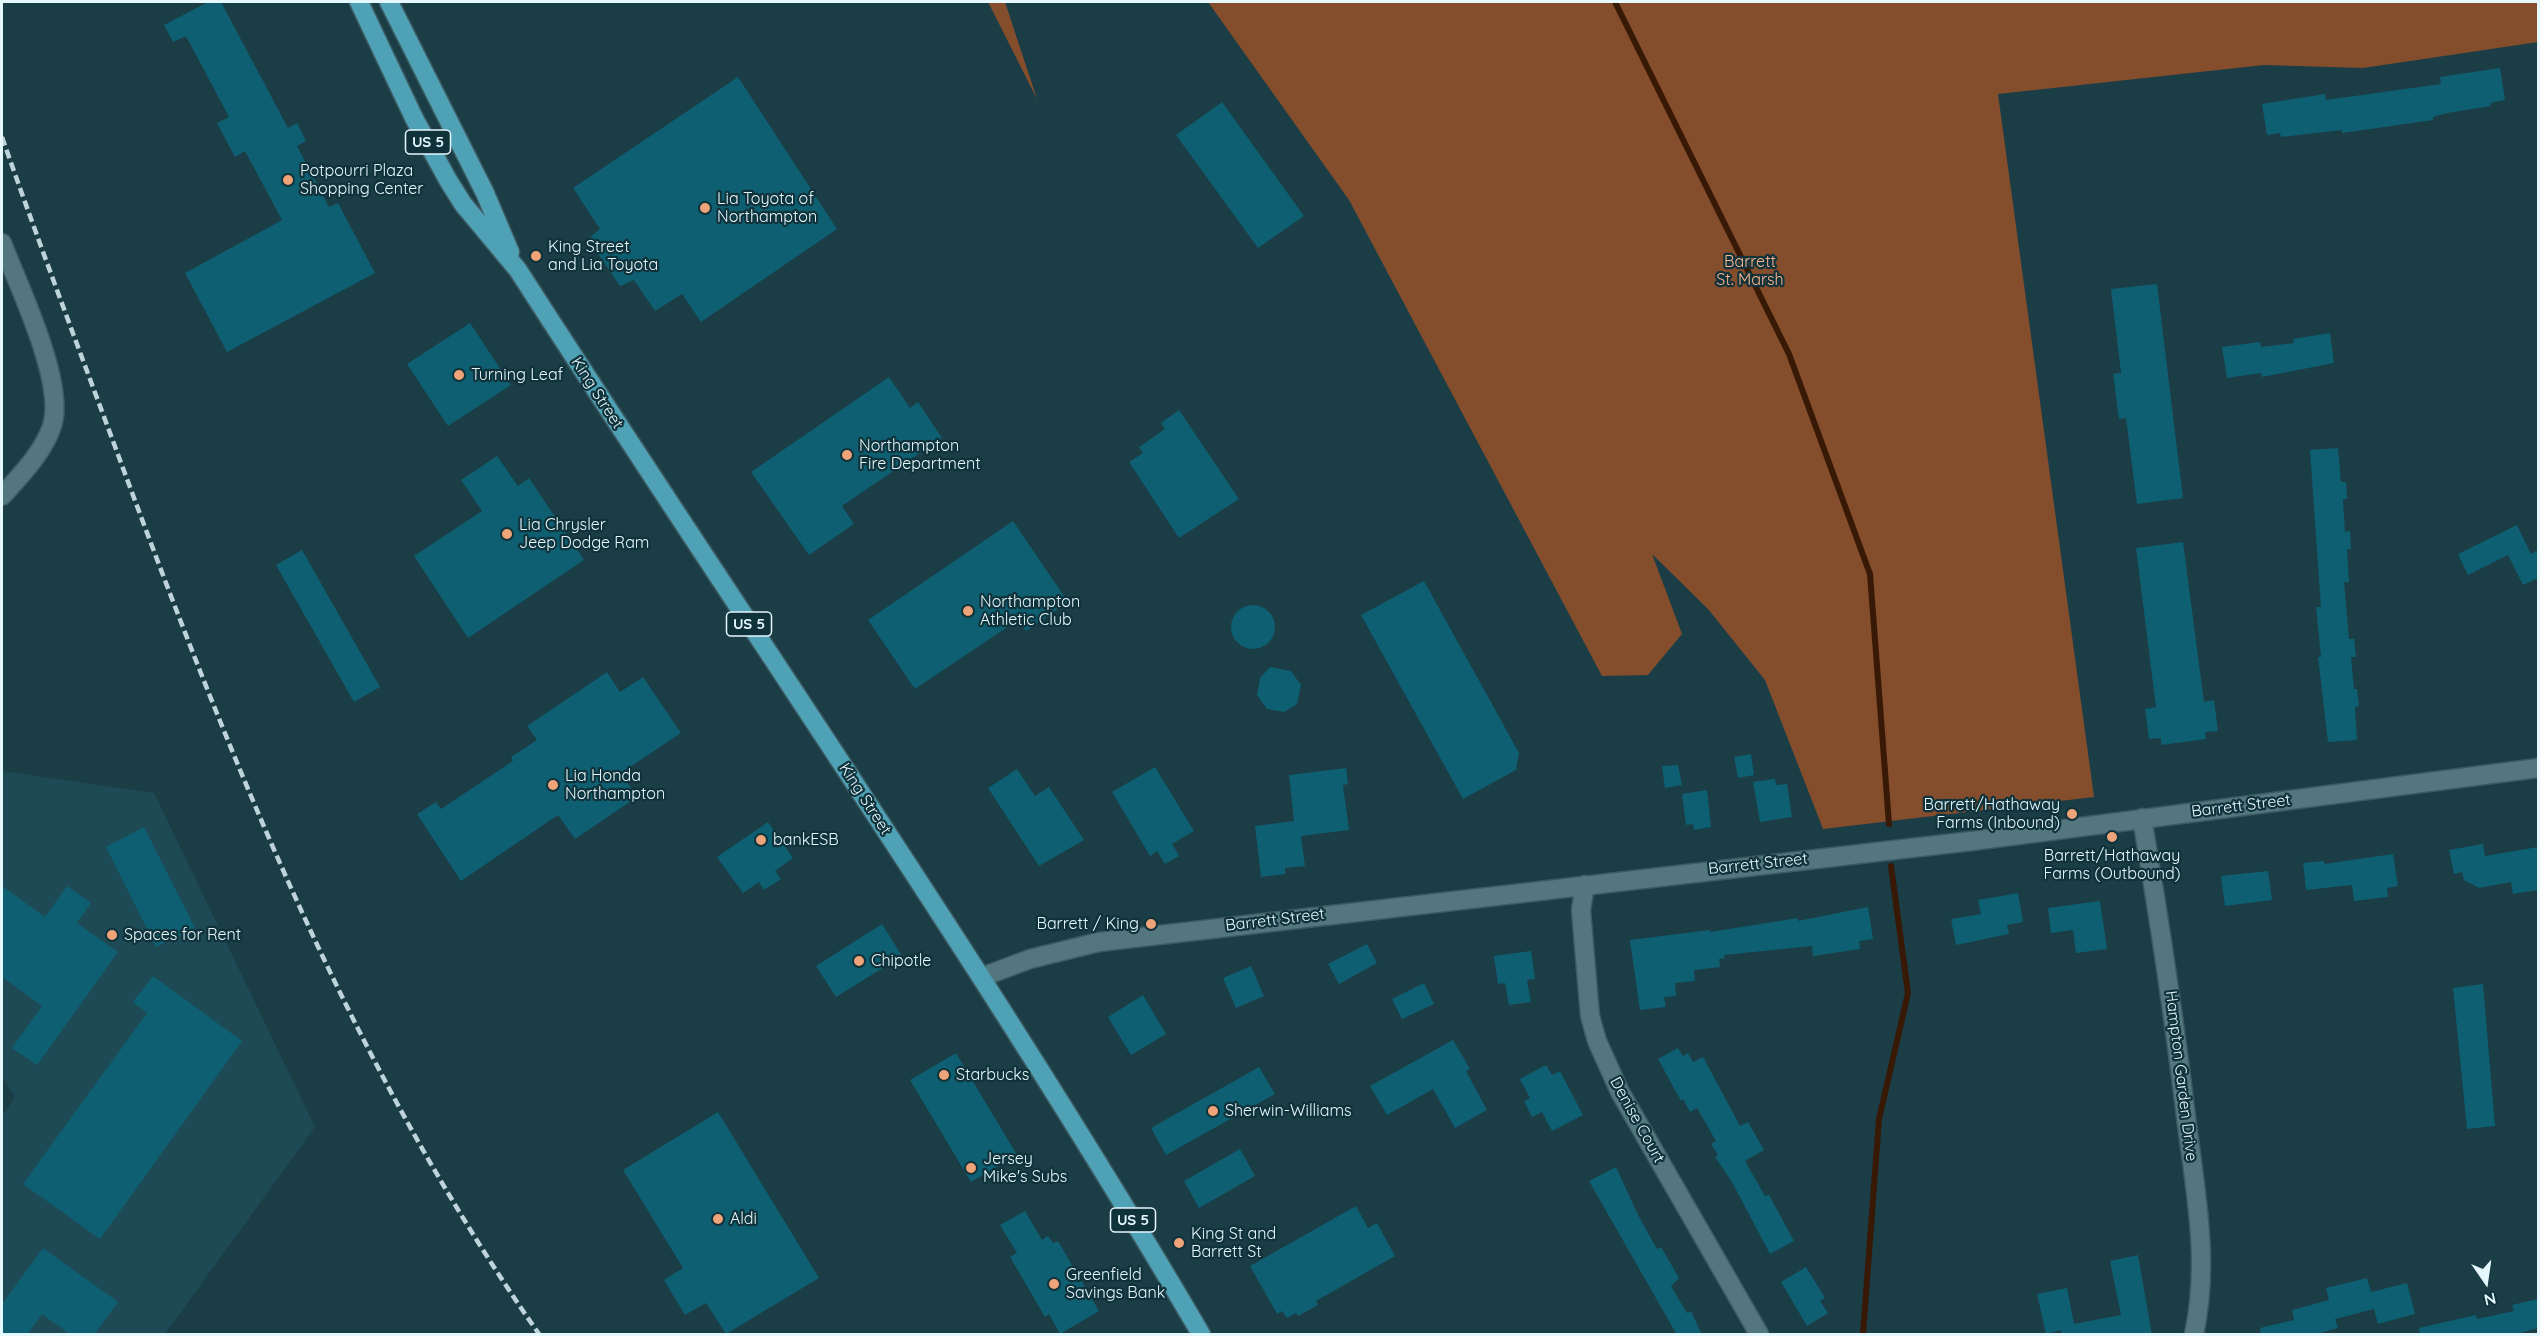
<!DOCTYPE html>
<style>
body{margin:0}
#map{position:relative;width:2540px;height:1336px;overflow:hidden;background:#1b3d46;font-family:Quicksand,sans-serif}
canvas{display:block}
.frame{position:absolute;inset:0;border:3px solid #e5f8fd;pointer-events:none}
.north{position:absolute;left:2456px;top:1252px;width:60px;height:60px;-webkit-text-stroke:4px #10323b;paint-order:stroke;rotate:167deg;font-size:16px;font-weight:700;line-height:24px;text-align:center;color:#e5f8fd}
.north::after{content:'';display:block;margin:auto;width:21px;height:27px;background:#e5f8fd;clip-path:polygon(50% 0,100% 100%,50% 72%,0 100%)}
</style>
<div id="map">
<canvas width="2540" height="1336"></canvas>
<div class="frame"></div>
<div class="north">N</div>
</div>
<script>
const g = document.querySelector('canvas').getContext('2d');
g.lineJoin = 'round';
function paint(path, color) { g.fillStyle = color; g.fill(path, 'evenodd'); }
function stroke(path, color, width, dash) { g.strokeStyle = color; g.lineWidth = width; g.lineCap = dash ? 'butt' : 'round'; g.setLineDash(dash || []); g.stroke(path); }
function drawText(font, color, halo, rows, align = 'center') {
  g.font = font + ' Quicksand,sans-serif'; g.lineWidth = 4.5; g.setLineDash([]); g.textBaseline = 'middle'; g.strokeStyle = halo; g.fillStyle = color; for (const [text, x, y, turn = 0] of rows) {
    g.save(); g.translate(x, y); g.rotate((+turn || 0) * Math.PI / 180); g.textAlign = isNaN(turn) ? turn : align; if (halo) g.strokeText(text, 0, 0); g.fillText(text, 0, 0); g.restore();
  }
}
paint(new Path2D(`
 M 2,771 L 154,793 L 315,1127 L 165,1334 L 2,1334 L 2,1116 L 15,1097 L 2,1077 Z`), '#1e4a55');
paint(new Path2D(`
 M 988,2 L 1005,2 L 1037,99 Z
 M 1208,2 L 2538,2 L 2538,42 L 2363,68 L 2264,65 L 1998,94 L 2094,797 L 1823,829 L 1765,680 L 1708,609 L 1652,554 L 1682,634 L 1648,675 L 1602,676 L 1349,200 Z`), '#844d2c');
stroke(new Path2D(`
 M 1615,2 L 1789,354 L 1870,574 L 1889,824
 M 1863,1334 L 1879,1119 L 1908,993 L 1891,866`), '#381906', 6);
paint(new Path2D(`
 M 208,2 L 221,2 L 288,128 L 297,123 L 306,141 L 297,146 L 329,207 L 338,203 L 375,273 L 227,352 L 185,273 L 282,220 L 245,151 L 235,157 L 217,123 L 229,117 L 186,36 L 173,42 L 164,25 Z
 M 2500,68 L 2505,100 L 2490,103 L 2491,106 L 2447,113 L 2433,117 L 2433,120 L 2342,133 L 2342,130 L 2281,137 L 2280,133 L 2267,135 L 2262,104 L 2325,94 L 2326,100 L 2441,84 L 2440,77 Z
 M 738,77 L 837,229 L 701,322 L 682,294 L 655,311 L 634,280 L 620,286 L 588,239 L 600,229 L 573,188 Z
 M 1222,102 L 1304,216 L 1258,248 L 1176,135 Z
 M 2157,284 L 2183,498 L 2137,504 L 2126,418 L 2119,419 L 2113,374 L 2121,373 L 2111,289 Z
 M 470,323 L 511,385 L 448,426 L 407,364 Z
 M 2330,333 L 2334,363 L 2262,377 L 2261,373 L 2227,378 L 2222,347 L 2260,342 L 2261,347 L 2294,343 L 2293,339 Z
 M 889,377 L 910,408 L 918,402 L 942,438 L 842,506 L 854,524 L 809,555 L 751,472 Z
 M 1179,410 L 1239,499 L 1179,538 L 1129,462 L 1143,453 L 1139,447 L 1165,429 L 1161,423 Z
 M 2338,448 L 2341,482 L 2346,482 L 2347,499 L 2343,499 L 2345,532 L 2350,531 L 2351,549 L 2347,549 L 2349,582 L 2344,582 L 2349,639 L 2354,639 L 2356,657 L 2351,657 L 2354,689 L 2357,689 L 2359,706 L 2355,707 L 2357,740 L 2328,742 L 2318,657 L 2321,657 L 2316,607 L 2321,607 L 2310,450 Z
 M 497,456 L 518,486 L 529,478 L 584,560 L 468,638 L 414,556 L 482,511 L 461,480 Z
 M 1013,521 L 1068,602 L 1026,631 L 1018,620 L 915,689 L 868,620 Z
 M 2517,525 L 2531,554 L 2538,550 L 2538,578 L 2523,585 L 2508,555 L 2468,575 L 2458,554 Z
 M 2183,542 L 2204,702 L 2214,700 L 2218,731 L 2205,732 L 2206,739 L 2161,745 L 2161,738 L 2149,739 L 2145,709 L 2156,707 L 2136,548 Z
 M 302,550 L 380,687 L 354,702 L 276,565 Z
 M 1424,581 L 1519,753 L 1516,770 L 1463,799 L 1361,615 Z
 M1231 627a22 22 0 1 1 44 0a22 22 0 1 1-44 0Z
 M 1270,667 L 1291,671 L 1301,685 L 1297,704 L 1284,712 L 1267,709 L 1257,695 L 1260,678 Z
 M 607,672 L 620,692 L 643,677 L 681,733 L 621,773 L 637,797 L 575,839 L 558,815 L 461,881 L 417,814 L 436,802 L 441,809 L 513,761 L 511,757 L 537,740 L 527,726 Z
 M 1751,754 L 1754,775 L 1738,778 L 1734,757 Z
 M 1678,765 L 1682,785 L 1665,788 L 1662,766 Z
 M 1155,767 L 1194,831 L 1172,844 L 1179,856 L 1165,864 L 1157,851 L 1150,856 L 1112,792 Z
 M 1346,768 L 1348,784 L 1343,785 L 1349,830 L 1301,836 L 1305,866 L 1285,868 L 1285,874 L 1261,877 L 1255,826 L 1294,821 L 1289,775 Z
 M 1017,769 L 1035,796 L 1049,787 L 1084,840 L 1039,866 L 988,788 Z
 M 1775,779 L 1776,785 L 1787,784 L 1792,817 L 1760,822 L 1753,782 Z
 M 1707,790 L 1711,827 L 1694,830 L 1693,824 L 1686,825 L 1682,794 Z
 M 768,822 L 793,858 L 775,871 L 781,879 L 764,890 L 759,882 L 743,893 L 717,857 Z
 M 144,827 L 195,928 L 156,947 L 106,847 Z
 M 2483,844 L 2485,856 L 2538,847 L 2538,890 L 2513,894 L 2511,882 L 2479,888 L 2464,880 L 2462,872 L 2454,874 L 2449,850 Z
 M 2393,854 L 2398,886 L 2387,888 L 2388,897 L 2354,901 L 2352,885 L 2306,890 L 2303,863 L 2324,861 L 2324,864 Z
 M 2268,871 L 2272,900 L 2225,906 L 2221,876 Z
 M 2,886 L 45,917 L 67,886 L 91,903 L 77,923 L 118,952 L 37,1065 L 12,1048 L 42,1006 L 2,977 Z
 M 2018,893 L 2023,922 L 2007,925 L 2009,934 L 1956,945 L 1951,919 L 1981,914 L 1978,900 Z
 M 2100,901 L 2107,949 L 2076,953 L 2073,930 L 2051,933 L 2048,908 Z
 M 1868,907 L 1873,939 L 1859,941 L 1860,949 L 1813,956 L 1812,946 L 1724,955 L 1725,958 L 1719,959 L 1720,967 L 1694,970 L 1695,981 L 1675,983 L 1676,996 L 1664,997 L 1666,1007 L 1640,1010 L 1630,940 L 1710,930 L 1710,932 L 1798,918 L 1798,921 Z
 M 882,924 L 902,956 L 836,997 L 816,966 Z
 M 1367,944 L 1377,963 L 1339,984 L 1328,964 Z
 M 1531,951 L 1535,979 L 1527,980 L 1531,1002 L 1509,1005 L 1505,983 L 1498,984 L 1494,956 Z
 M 1251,966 L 1264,996 L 1236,1008 L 1223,978 Z
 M 153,976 L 242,1041 L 100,1239 L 23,1184 L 147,1013 L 133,1002 Z
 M 1424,983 L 1434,1004 L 1402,1019 L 1392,999 Z
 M 2483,984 L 2495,1126 L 2467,1129 L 2453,988 Z
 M 1143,995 L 1166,1034 L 1131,1055 L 1108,1017 Z
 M 1453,1040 L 1470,1069 L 1466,1071 L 1487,1110 L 1455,1128 L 1433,1089 L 1387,1115 L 1370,1086 Z
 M 1678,1048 L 1683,1056 L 1688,1053 L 1693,1062 L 1703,1057 L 1740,1126 L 1748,1122 L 1764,1150 L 1745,1161 L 1765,1196 L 1769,1195 L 1794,1241 L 1770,1254 L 1732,1182 L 1715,1157 L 1718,1155 L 1711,1144 L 1716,1141 L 1697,1108 L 1690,1112 L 1683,1099 L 1681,1101 L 1658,1059 Z
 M 956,1053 L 1017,1155 L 971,1182 L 910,1080 Z
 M 1546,1065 L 1552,1075 L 1560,1071 L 1583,1115 L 1552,1131 L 1542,1112 L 1532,1117 L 1524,1101 L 1530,1098 L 1520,1079 Z
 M 1259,1067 L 1275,1094 L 1166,1155 L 1151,1128 Z
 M 718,1112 L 819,1278 L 726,1334 L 706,1303 L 685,1315 L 664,1280 L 683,1268 L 623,1170 Z
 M 1240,1149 L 1255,1176 L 1199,1208 L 1184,1181 Z
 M 1616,1167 L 1639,1217 L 1657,1249 L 1661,1247 L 1679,1278 L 1671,1286 L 1687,1313 L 1691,1311 L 1702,1335 L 1677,1335 L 1589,1181 Z
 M 1356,1206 L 1368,1228 L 1377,1223 L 1395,1256 L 1316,1301 L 1318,1305 L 1298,1316 L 1296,1313 L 1287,1318 L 1282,1311 L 1277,1314 L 1250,1266 Z
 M 1025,1211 L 1042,1240 L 1048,1236 L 1053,1243 L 1058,1241 L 1099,1311 L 1060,1334 L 1049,1314 L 1045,1317 L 1010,1257 L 1017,1253 L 1000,1225 Z
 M 43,1248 L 118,1302 L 94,1335 L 71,1335 L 42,1314 L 27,1335 L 2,1335 L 2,1304 Z
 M 2138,1255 L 2152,1335 L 2062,1335 L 2061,1330 L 2046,1334 L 2037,1294 L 2067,1288 L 2074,1324 L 2121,1315 L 2110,1261 Z
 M 1806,1267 L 1825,1298 L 1820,1301 L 1828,1313 L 1807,1326 L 1781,1282 Z
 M 2367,1278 L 2371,1292 L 2407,1283 L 2415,1314 L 2378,1324 L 2374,1309 L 2335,1319 L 2338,1328 L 2313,1335 L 2261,1335 L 2260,1328 L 2294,1320 L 2292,1310 L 2329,1300 L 2326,1288 Z
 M 2538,1299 L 2538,1328 L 2513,1335 L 2420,1335 L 2419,1328 L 2476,1315 L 2477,1319 L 2514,1311 L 2512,1305 Z`), '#0e5f71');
const minor = new Path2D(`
 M 2,243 C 18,285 66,383 52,426 C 43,453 20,476 2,496
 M 2142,818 C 2159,918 2174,1017 2186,1117 C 2195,1189 2210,1262 2194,1334
 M 1585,885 L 1581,910 L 1590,1016 L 1597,1041 L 1620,1092 L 1759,1334
 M 982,977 L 1030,959 L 1099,942 L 1972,841 L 2538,768`);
const major = new Path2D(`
 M 359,2 L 414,118 L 448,180 L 463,204 L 518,270 C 746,625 988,971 1201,1334
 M 389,2 L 485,193 L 510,252`);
stroke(minor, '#3c5a62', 21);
stroke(major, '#3c5a62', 21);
stroke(minor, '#53767f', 18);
stroke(major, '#4fa1b5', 18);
stroke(new Path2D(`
 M 2,137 C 42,252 85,365 127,479 C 237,776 356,1073 539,1334`), '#bed4da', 4.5, [9, 4.5]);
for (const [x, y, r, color] of [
 [288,180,6,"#efa378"],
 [705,208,6,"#efa378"],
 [536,256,6,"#efa378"],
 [459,375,6,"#efa378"],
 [847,455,6,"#efa378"],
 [507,534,6,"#efa378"],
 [968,611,6,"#efa378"],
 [553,785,6,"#efa378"],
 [2072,814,6,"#efa378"],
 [2112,837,6,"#efa378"],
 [761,840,6,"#efa378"],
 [1151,924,6,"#efa378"],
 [112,935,6,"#efa378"],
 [859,961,6,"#efa378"],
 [944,1075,6,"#efa378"],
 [1213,1111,6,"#efa378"],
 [971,1168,6,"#efa378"],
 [718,1219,6,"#efa378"],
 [1179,1243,6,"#efa378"],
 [1054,1284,6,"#efa378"]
]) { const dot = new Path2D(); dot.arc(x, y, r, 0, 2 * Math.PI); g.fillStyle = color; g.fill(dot); stroke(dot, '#10323b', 2); }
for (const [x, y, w] of [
 [428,142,45],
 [749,624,45],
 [1133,1220,45]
]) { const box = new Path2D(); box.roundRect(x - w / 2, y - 12, w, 24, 4.5); g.fillStyle = '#10323b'; g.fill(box); stroke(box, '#e5f8fd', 1.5); }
drawText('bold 15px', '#e5f8fd', null, [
 ["US 5",428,142],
 ["US 5",749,624],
 ["US 5",1133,1220]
]);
drawText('16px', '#e5f8fd', '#10323b', [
 ["Potpourri Plaza",300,171],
 ["Shopping Center",300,189],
 ["Lia Toyota of",717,199],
 ["Northampton",717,217],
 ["King Street",548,247],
 ["and Lia Toyota",548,265],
 ["Turning Leaf",471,375],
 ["Northampton",859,446],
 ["Fire Department",859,464],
 ["Lia Chrysler",519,525],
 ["Jeep Dodge Ram",519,543],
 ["Northampton",980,602],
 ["Athletic Club",980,620],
 ["Lia Honda",565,776],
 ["Northampton",565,794],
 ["Barrett/Hathaway",2060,805,"right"],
 ["Farms (Inbound)",2060,823,"right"],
 ["bankESB",773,840],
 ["Barrett/Hathaway",2112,856,"center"],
 ["Farms (Outbound)",2112,874,"center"],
 ["Barrett / King",1139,924,"right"],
 ["Spaces for Rent",124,935],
 ["Chipotle",871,961],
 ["Starbucks",956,1075],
 ["Sherwin-Williams",1225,1111],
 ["Jersey",983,1159],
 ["Mike's Subs",983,1177],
 ["Aldi",730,1219],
 ["King St and",1191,1234],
 ["Barrett St",1191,1252],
 ["Greenfield",1066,1275],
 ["Savings Bank",1066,1293]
], 'left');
drawText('16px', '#ffb68e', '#10323b', [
 ["Barrett",1750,262],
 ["St. Marsh",1750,280]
]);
drawText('16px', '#e5f8fd', '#10323b', [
 ["King Street",597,393,57],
 ["King Street",865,799,57],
 ["Barrett Street",2241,806,-7],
 ["Barrett Street",1758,864,-6],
 ["Barrett Street",1275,920,-7],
 ["Hampton Garden Drive",2181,1076,83],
 ["Denise Court",1637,1120,61]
]);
</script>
